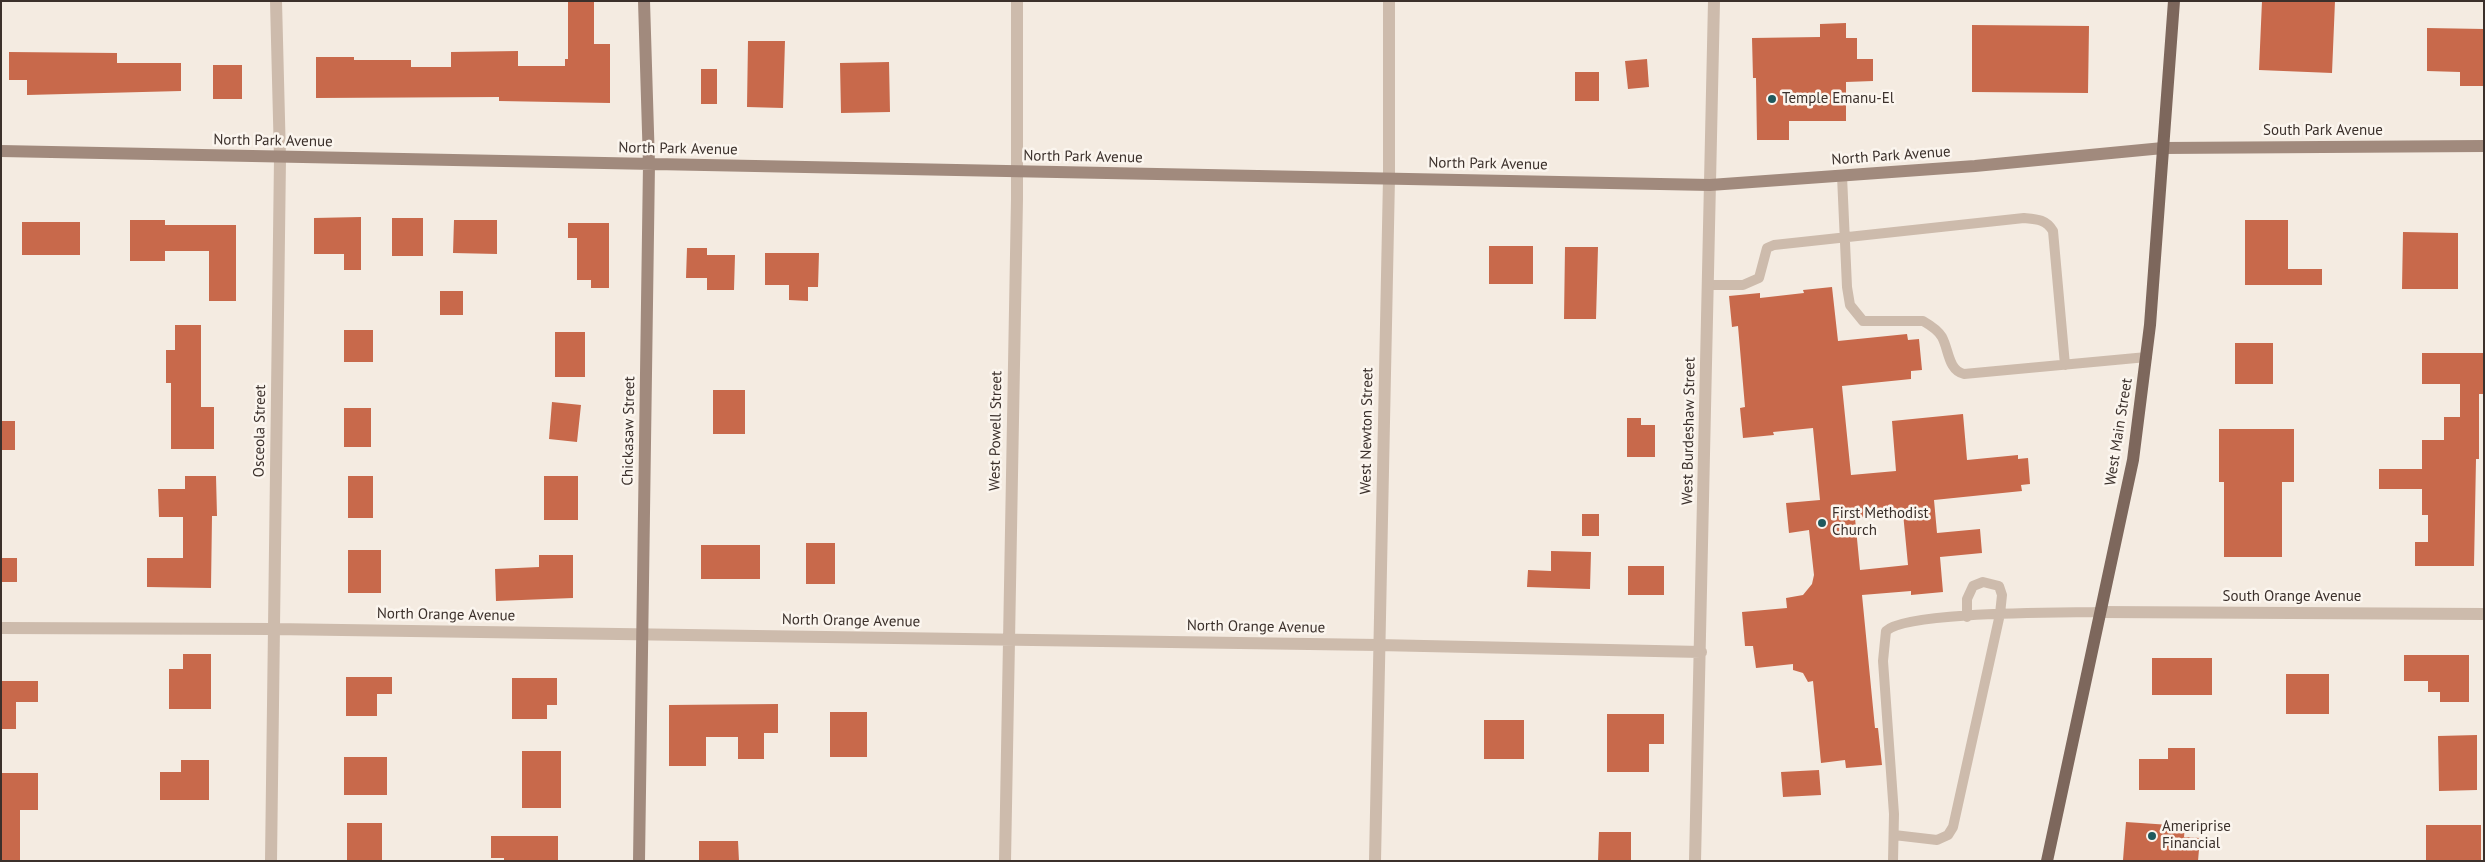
<!DOCTYPE html>
<style>
body{margin:0}
#map{position:relative;width:2485px;height:862px;overflow:hidden;background:#f4ebe1;font-family:"PT Sans",sans-serif}
canvas{display:block}
.frame{position:absolute;inset:0;border:2px solid #3b302b;pointer-events:none}
</style>
<div id="map">
<canvas width="2485" height="862"></canvas>
<div class="frame"></div>
</div>
<script>
const g = document.querySelector('canvas').getContext('2d');
g.lineJoin = 'round';
function paint(path, color) { g.fillStyle = color; g.fill(path, 'evenodd'); }
function stroke(path, color, width, dash) { g.strokeStyle = color; g.lineWidth = width; g.lineCap = dash ? 'butt' : 'round'; g.setLineDash(dash || []); g.stroke(path); }
function drawText(font, color, halo, rows, align = 'center') {
  g.font = font + ' "PT Sans",sans-serif'; g.lineWidth = 5; g.setLineDash([]); g.textBaseline = 'middle'; g.strokeStyle = halo; g.fillStyle = color; for (const [text, x, y, turn = 0] of rows) {
    g.save(); g.translate(x, y); g.rotate((+turn || 0) * Math.PI / 180); g.textAlign = isNaN(turn) ? turn : align; if (halo) g.strokeText(text, 0, 0); g.fillText(text, 0, 0); g.restore();
  }
}
paint(new Path2D(`
 M 568,1 L 594,1 L 594,44 L 610,44 L 610,103 L 499,101 L 499,97 L 316,98 L 316,57 L 354,57 L 354,60 L 411,60 L 411,67 L 451,67 L 451,52 L 518,51 L 518,66 L 565,66 L 565,59 L 568,59 Z
 M 2262,1 L 2335,1 L 2332,73 L 2259,70 Z
 M 1846,23 L 1846,38 L 1857,38 L 1857,59 L 1873,59 L 1873,81 L 1846,82 L 1846,121 L 1789,121 L 1789,140 L 1757,140 L 1756,78 L 1753,78 L 1752,38 L 1820,37 L 1820,24 Z
 M 1972,25 L 2089,26 L 2088,93 L 1972,92 Z
 M 2427,28 L 2484,29 L 2484,86 L 2460,86 L 2460,72 L 2427,71 Z
 M 748,41 L 785,41 L 783,108 L 747,107 Z
 M 9,52 L 117,53 L 117,63 L 181,63 L 181,91 L 27,95 L 27,80 L 9,80 Z
 M 1647,59 L 1649,87 L 1628,89 L 1625,61 Z
 M 889,62 L 890,112 L 841,113 L 840,63 Z
 M 213,65 L 242,65 L 242,99 L 213,99 Z
 M 701,69 L 717,69 L 717,104 L 701,104 Z
 M 1575,72 L 1599,72 L 1599,101 L 1575,101 Z
 M 361,217 L 361,270 L 344,270 L 344,254 L 314,254 L 314,218 Z
 M 392,218 L 423,218 L 423,256 L 392,256 Z
 M 130,220 L 165,220 L 165,225 L 236,225 L 236,301 L 209,301 L 209,251 L 165,251 L 165,261 L 130,261 Z
 M 454,220 L 497,220 L 497,254 L 453,253 Z
 M 2245,220 L 2288,220 L 2288,269 L 2322,269 L 2322,285 L 2245,285 Z
 M 22,222 L 80,222 L 80,255 L 22,255 Z
 M 568,223 L 609,223 L 609,288 L 591,288 L 591,280 L 577,280 L 577,238 L 568,238 Z
 M 2403,232 L 2458,233 L 2458,289 L 2402,289 Z
 M 1489,246 L 1533,246 L 1533,284 L 1489,284 Z
 M 1565,247 L 1598,247 L 1596,319 L 1564,319 Z
 M 687,248 L 707,248 L 707,255 L 735,255 L 734,290 L 707,290 L 707,278 L 686,278 Z
 M 765,253 L 819,253 L 818,287 L 808,287 L 808,301 L 789,300 L 789,285 L 765,285 Z
 M 1832,287 L 1838,341 L 1907,334 L 1908,340 L 1919,339 L 1922,370 L 1911,371 L 1911,379 L 1842,386 L 1851,475 L 1896,471 L 1892,421 L 1963,414 L 1967,460 L 2018,455 L 2018,459 L 2028,458 L 2030,484 L 2021,485 L 2022,491 L 1934,500 L 1937,533 L 1980,529 L 1982,553 L 1940,557 L 1943,592 L 1911,595 L 1911,591 L 1862,595 L 1875,728 L 1878,728 L 1882,765 L 1846,768 L 1845,760 L 1821,763 L 1813,681 L 1808,682 L 1803,673 L 1793,670 L 1793,664 L 1756,668 L 1753,646 L 1745,646 L 1742,612 L 1787,608 L 1786,598 L 1803,595 L 1812,584 L 1814,575 L 1809,530 L 1789,533 L 1786,503 L 1820,500 L 1813,428 L 1773,432 L 1774,435 L 1743,438 L 1740,408 L 1745,407 L 1738,326 L 1732,327 L 1729,296 L 1760,293 L 1760,298 L 1804,293 L 1803,290 ZM 1903,513 L 1908,565 L 1860,570 L 1855,518 Z
 M 440,291 L 463,291 L 463,315 L 440,315 Z
 M 175,325 L 201,325 L 201,407 L 214,407 L 214,449 L 171,449 L 171,383 L 166,383 L 166,350 L 175,350 Z
 M 344,330 L 373,330 L 373,362 L 344,362 Z
 M 555,332 L 585,332 L 585,377 L 555,377 Z
 M 2235,343 L 2273,343 L 2273,384 L 2235,384 Z
 M 2422,353 L 2484,353 L 2484,394 L 2479,394 L 2479,459 L 2476,459 L 2474,566 L 2415,566 L 2415,542 L 2428,542 L 2428,515 L 2422,515 L 2422,489 L 2379,489 L 2379,469 L 2422,469 L 2422,440 L 2444,440 L 2444,417 L 2460,417 L 2460,384 L 2422,384 Z
 M 713,390 L 745,390 L 745,434 L 713,434 Z
 M 552,402 L 581,405 L 577,442 L 549,439 Z
 M 344,408 L 371,408 L 371,447 L 344,447 Z
 M 1627,418 L 1641,418 L 1641,425 L 1655,425 L 1655,457 L 1627,457 Z
 M 1,421 L 15,421 L 15,450 L 1,450 Z
 M 2219,429 L 2294,429 L 2294,482 L 2282,482 L 2282,557 L 2224,557 L 2224,482 L 2219,482 Z
 M 185,476 L 216,476 L 217,516 L 212,516 L 211,588 L 147,587 L 147,558 L 183,558 L 183,517 L 159,517 L 158,489 L 185,489 Z
 M 348,476 L 373,476 L 373,518 L 348,518 Z
 M 544,476 L 578,476 L 578,520 L 544,520 Z
 M 1582,514 L 1599,514 L 1599,536 L 1582,536 Z
 M 806,543 L 835,543 L 835,584 L 806,584 Z
 M 701,545 L 760,545 L 760,579 L 701,579 Z
 M 348,550 L 381,550 L 381,593 L 348,593 Z
 M 1551,551 L 1591,552 L 1590,589 L 1527,587 L 1528,570 L 1551,571 Z
 M 539,555 L 573,555 L 573,598 L 496,601 L 495,569 L 539,567 Z
 M 1,558 L 17,558 L 17,582 L 1,582 Z
 M 1628,566 L 1664,566 L 1664,595 L 1628,595 Z
 M 183,654 L 211,654 L 211,709 L 169,709 L 169,669 L 183,669 Z
 M 2404,655 L 2469,655 L 2469,702 L 2440,702 L 2440,692 L 2428,692 L 2428,681 L 2404,681 Z
 M 2152,658 L 2212,658 L 2212,695 L 2152,695 Z
 M 2286,674 L 2329,674 L 2329,714 L 2286,714 Z
 M 346,677 L 392,677 L 392,694 L 377,694 L 377,716 L 346,716 Z
 M 512,678 L 557,678 L 557,705 L 547,705 L 547,719 L 512,719 Z
 M 1,681 L 38,681 L 38,702 L 16,702 L 16,729 L 1,729 Z
 M 778,704 L 778,733 L 764,733 L 764,759 L 738,759 L 738,737 L 706,737 L 706,766 L 669,766 L 669,705 Z
 M 830,712 L 867,712 L 867,757 L 830,757 Z
 M 1607,714 L 1664,714 L 1664,744 L 1649,744 L 1649,772 L 1607,772 Z
 M 1484,720 L 1524,720 L 1524,759 L 1484,759 Z
 M 2477,735 L 2477,790 L 2439,791 L 2438,736 Z
 M 2168,748 L 2195,748 L 2195,790 L 2139,790 L 2139,759 L 2168,759 Z
 M 522,751 L 561,751 L 561,808 L 522,808 Z
 M 344,757 L 387,757 L 387,795 L 344,795 Z
 M 181,760 L 209,760 L 209,800 L 160,800 L 160,772 L 181,772 Z
 M 1819,770 L 1821,795 L 1783,797 L 1781,772 Z
 M 1,773 L 38,773 L 38,810 L 20,810 L 20,861 L 1,861 Z
 M 2126,822 L 2185,826 L 2184,837 L 2200,838 L 2198,861 L 2123,860 Z
 M 347,823 L 382,823 L 382,861 L 347,861 Z
 M 2426,825 L 2481,825 L 2481,860 L 2426,860 Z
 M 1599,832 L 1631,832 L 1631,861 L 1598,861 Z
 M 491,836 L 558,836 L 558,861 L 504,861 L 504,858 L 491,858 Z
 M 699,841 L 738,841 L 739,861 L 699,861 Z`), '#c8694b');
stroke(new Path2D(`
 M 1842,176 L 1847,287 L 1850,305 L 1863,321 L 1923,321 C 1930,325 1938,330 1942,337 C 1949,350 1948,370 1964,374 L 2147,357
 M 1709,285 L 1743,285 L 1759,278 L 1767,248 L 1774,245 L 2024,218 C 2036,219 2046,219 2053,231 L 2065,365
 M 1894,835 L 1937,840 L 1948,835 L 1953,827 L 2000,614 L 2002,595 L 1999,586 L 1983,582 L 1973,586 L 1967,599 L 1967,617
 M 1893,861 L 1894,814 L 1883,661 L 1886,631 C 1907,611 2064,613 2100,612`), '#cdbbac', 10);
stroke(new Path2D(`
 M 2100,612 L 2484,614
 M 1,628 L 273,629 L 1378,645 L 1701,652
 M 271,861 L 280,158 L 276,1
 M 1005,861 L 1017,199 L 1017,1
 M 1375,861 L 1389,178 L 1389,1
 M 1695,861 L 1714,1`), '#cdbbac', 12);
stroke(new Path2D(`
 M 1,151 L 1710,185 L 1975,166 L 2163,148 L 2484,146
 M 639,861 L 649,164 L 644,1`), '#a18a7d', 12);
stroke(new Path2D(`
 M 2047,861 L 2133,460 L 2150,325 L 2174,1`), '#7d675c', 12);
for (const [x, y, r, color] of [
 [1772,99,5,"#1f5a5e"],
 [1822,523,5,"#1f5a5e"],
 [2152,836,5,"#1f5a5e"]
]) { const dot = new Path2D(); dot.arc(x, y, r, 0, 2 * Math.PI); g.fillStyle = color; g.fill(dot); stroke(dot, '#fbf5ee', 2); }
drawText('15px', '#3b302b', '#fbf5ee', [
 ["Temple Emanu-El",1782,99],
 ["First Methodist",1832,514],
 ["Church",1832,531],
 ["Ameriprise",2162,827],
 ["Financial",2162,844]
], 'left');
drawText('15px', '#3b302b', '#fbf5ee', [
 ["South Park Avenue",2323,131],
 ["North Park Avenue",273,141,1],
 ["North Park Avenue",678,149,1],
 ["North Park Avenue",1891,156,-4],
 ["North Park Avenue",1083,157,1],
 ["North Park Avenue",1488,164,1],
 ["Osceola Street",260,431,-89],
 ["Chickasaw Street",629,431,-89],
 ["West Powell Street",996,431,-89],
 ["West Newton Street",1367,431,-89],
 ["West Burdeshaw Street",1689,431,-89],
 ["West Main Street",2119,432,-81],
 ["South Orange Avenue",2292,597],
 ["North Orange Avenue",446,615,1],
 ["North Orange Avenue",851,621,1],
 ["North Orange Avenue",1256,627,1]
]);
</script>
